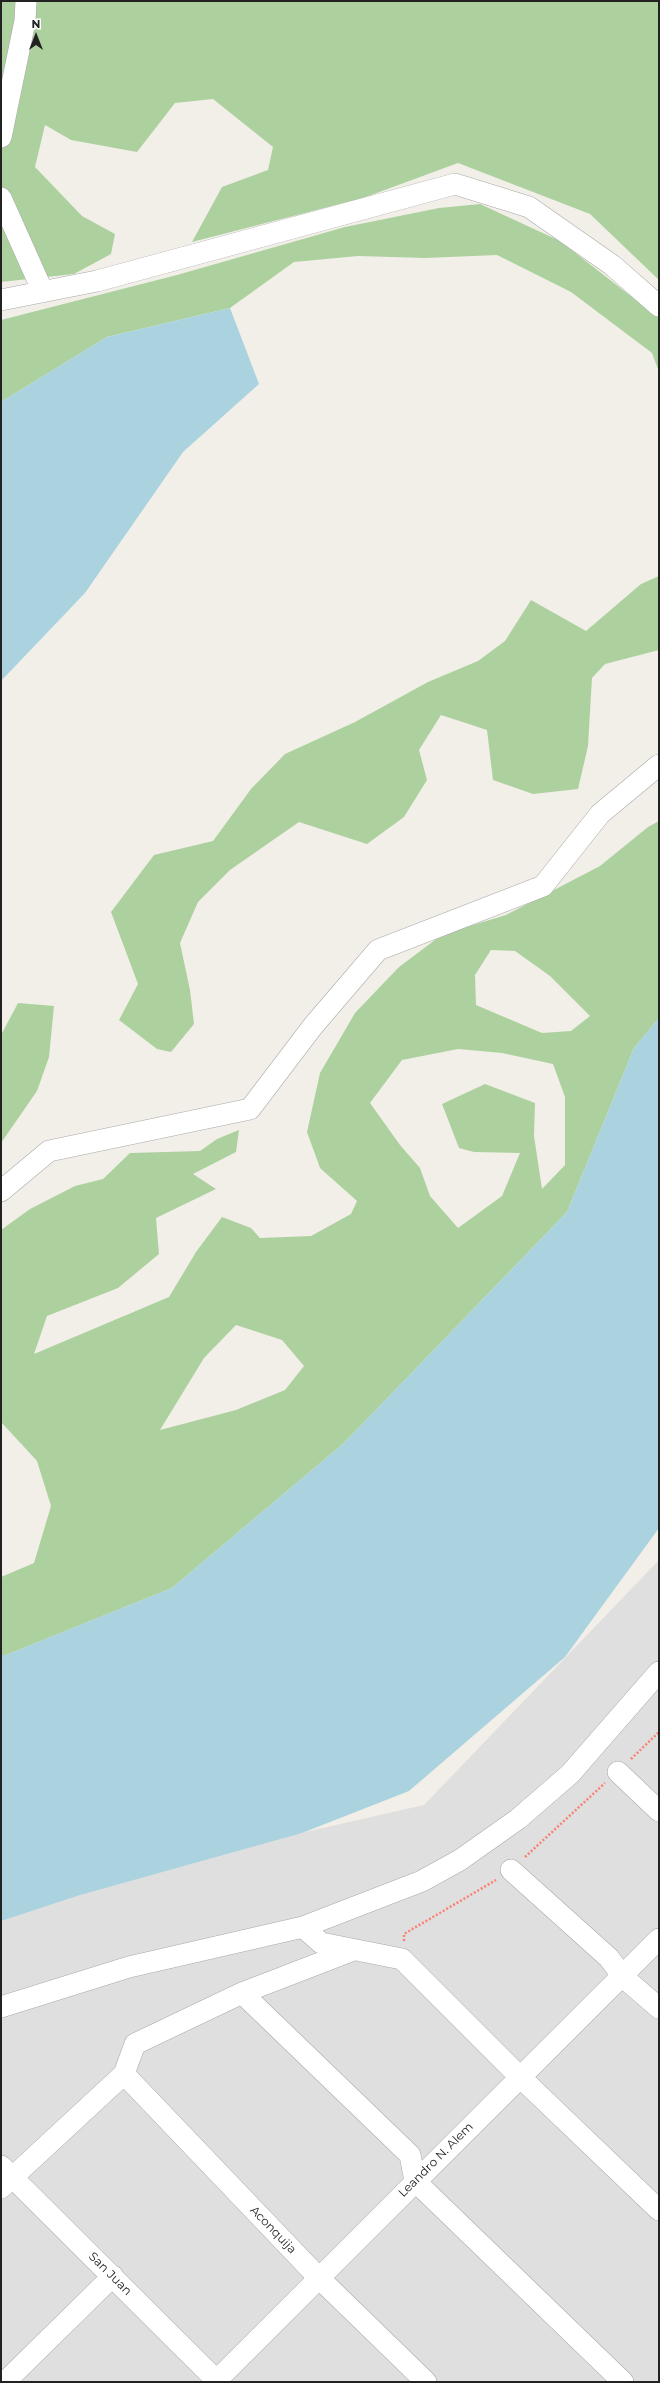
<!DOCTYPE html>
<style>
body{margin:0}
#map{position:relative;width:660px;height:2383px;overflow:hidden;background:#f2efe9;font-family:Montserrat,sans-serif}
canvas{display:block}
.frame{position:absolute;inset:0;border:2px solid #222;pointer-events:none}
.north{position:absolute;left:16px;top:16px;width:40px;height:40px;-webkit-text-stroke:3px #fff;paint-order:stroke;rotate:0deg;font-size:11px;font-weight:700;line-height:16px;text-align:center;color:#222}
.north::after{content:'';display:block;margin:auto;width:14px;height:18px;background:#222;clip-path:polygon(50% 0,100% 100%,50% 72%,0 100%)}
</style>
<div id="map">
<canvas width="660" height="2383"></canvas>
<div class="frame"></div>
<div class="north">N</div>
</div>
<script>
const g = document.querySelector('canvas').getContext('2d');
g.lineJoin = 'round';
function paint(path, color) { g.fillStyle = color; g.fill(path, 'evenodd'); }
function stroke(path, color, width, dash) { g.strokeStyle = color; g.lineWidth = width; g.lineCap = dash ? 'butt' : 'round'; g.setLineDash(dash || []); g.stroke(path); }
function drawText(font, color, halo, rows, align = 'center') {
  g.font = font + ' Montserrat,sans-serif'; g.lineWidth = 3; g.setLineDash([]); g.textBaseline = 'middle'; g.strokeStyle = halo; g.fillStyle = color; for (const [text, x, y, turn = 0] of rows) {
    g.save(); g.translate(x, y); g.rotate((+turn || 0) * Math.PI / 180); g.textAlign = isNaN(turn) ? turn : align; if (halo) g.strokeText(text, 0, 0); g.fillText(text, 0, 0); g.restore();
  }
}
paint(new Path2D(`
 M 659,1560 L 659,2382 L 1,2382 L 1,1901 L 424,1805 Z`), '#e0dfdf');
paint(new Path2D(`
 M 1,1 L 659,1 L 659,280 L 590,214 L 458,163 L 363,198 L 192,242 L 222,187 L 268,170 L 273,147 L 213,99 L 175,103 L 137,152 L 71,140 L 45,125 L 35,167 L 82,216 L 115,234 L 111,254 L 74,274 L 1,282 Z
 M 480,204 L 560,241 L 659,318 L 659,372 L 652,353 L 571,292 L 497,255 L 425,258 L 358,256 L 294,262 L 230,308 L 107,337 L 1,402 L 1,320 L 177,275 L 345,227 L 439,208 Z
 M 659,576 L 659,650 L 605,664 L 592,678 L 588,746 L 578,789 L 533,794 L 493,780 L 487,730 L 441,715 L 419,750 L 427,780 L 404,817 L 367,844 L 299,822 L 230,870 L 198,902 L 180,943 L 190,990 L 194,1024 L 171,1052 L 157,1049 L 119,1020 L 138,984 L 111,912 L 154,855 L 213,841 L 251,789 L 285,754 L 355,722 L 428,682 L 478,661 L 505,641 L 531,600 L 586,631 L 641,584 Z
 M 659,821 L 659,1018 L 634,1048 L 567,1212 L 344,1443 L 172,1588 L 6,1655 L 1,1655 L 1,1577 L 34,1563 L 51,1506 L 37,1461 L 1,1422 L 1,1230 L 30,1209 L 75,1186 L 103,1179 L 130,1153 L 200,1151 L 217,1139 L 239,1130 L 236,1152 L 193,1174 L 216,1189 L 156,1218 L 159,1254 L 118,1288 L 47,1316 L 34,1354 L 169,1297 L 196,1252 L 222,1217 L 251,1228 L 260,1238 L 311,1236 L 351,1214 L 357,1201 L 320,1168 L 307,1132 L 320,1073 L 355,1013 L 399,967 L 443,934 L 506,915 L 600,866 L 648,827 ZM 491,950 L 515,951 L 550,976 L 590,1016 L 571,1031 L 542,1033 L 476,1005 L 475,975 ZM 458,1049 L 502,1053 L 553,1064 L 565,1097 L 565,1165 L 542,1189 L 534,1136 L 535,1103 L 485,1084 L 442,1104 L 459,1148 L 474,1152 L 520,1153 L 502,1196 L 458,1228 L 430,1196 L 420,1168 L 400,1145 L 370,1103 L 402,1060 ZM 236,1325 L 282,1340 L 304,1366 L 285,1390 L 236,1410 L 160,1430 L 204,1358 Z
 M 18,1003 L 54,1006 L 49,1057 L 37,1091 L 1,1143 L 1,1035 Z`), '#add19e');
paint(new Path2D(`
 M 230,308 L 259,384 L 183,452 L 85,593 L 1,681 L 1,402 L 107,337 Z
 M 659,1018 L 659,1528 L 565,1657 L 409,1791 L 302,1833 L 80,1895 L 1,1921 L 1,1655 L 6,1655 L 172,1588 L 344,1443 L 567,1212 L 634,1048 Z`), '#aad3df');
const minor = new Path2D(`
 M 1,137 L 25,21 L 26,1
 M 1,198 L 43,292
 M 1,300 L 97,281 L 455,184 L 529,207 L 612,265 L 659,306
 M 1,1191 L 49,1151 L 250,1109 L 313,1026 L 378,950 L 543,886 L 600,814 L 659,765
 M 618,1772 L 659,1811
 M 511,1870 L 609,1958 L 623,1977 L 659,2008
 M 303,1927 L 321,1943 L 402,1959 L 519,2076 L 659,2210
 M 242,1993 L 410,2155 L 415,2181 L 623,2382
 M 1,2007 L 129,1967 L 303,1927 L 422,1881 L 460,1860 L 518,1819 L 570,1774 L 659,1672
 M 124,2074 L 318,2277 L 426,2382
 M 1,2166 L 218,2382
 M 1,2188 L 124,2074 L 135,2044 L 242,1993 L 351,1951
 M 5,2382 L 113,2276
 M 215,2382 L 659,1939`);
stroke(minor, '#a9a9a9', 22);
stroke(new Path2D(`
 M 631,1759 L 659,1732
 M 525,1857 L 605,1783
 M 404,1941 L 404,1934 L 496,1880`), '#fa8072', 2.5, [2, 2]);
stroke(minor, '#fff', 21);
drawText('12px', '#222', '#fff', [
 ["Leandro N. Alem",436,2160,-45],
 ["Aconquija",273,2230,46],
 ["San Juan",110,2274,45]
]);
</script>
